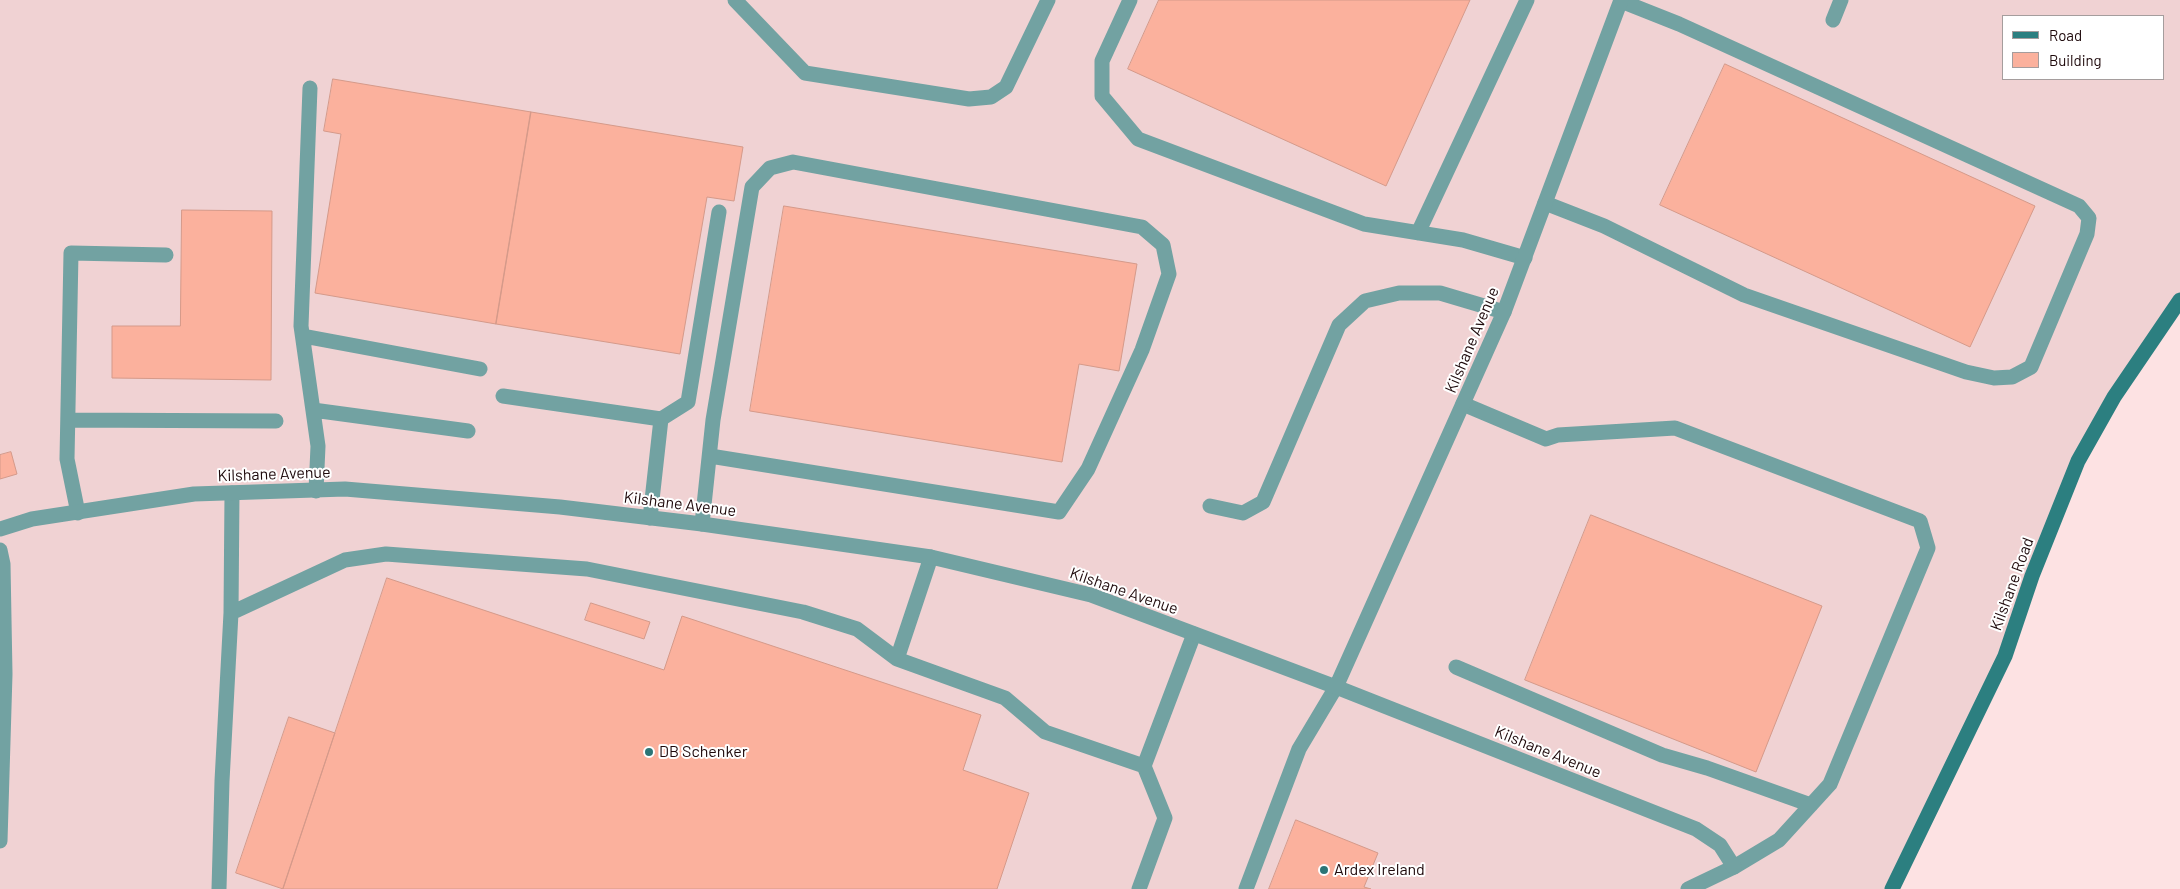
<!DOCTYPE html>
<style>
body{margin:0}
#map{position:relative;width:2180px;height:889px;overflow:hidden;background:#fde2e3;font-family:Barlow,sans-serif}
canvas{display:block}
.legend{position:absolute;left:2002px;top:15px;width:162px;height:65px;box-sizing:border-box;background:#fff;border:1px solid #a59d9d;margin:0;padding:6px 9px;list-style:none;font-size:15px;color:#1e090b}
.legend li{display:flex;align-items:center;gap:10px;height:25px}
.legend b{width:25px;border:1px solid #a59d9d}
</style>
<div id="map">
<canvas width="2180" height="889"></canvas>
<ul class="legend">
<li><b style="height:6px;background:#2c7f80"></b>Road</li>
<li><b style="height:14px;background:#fbb19d"></b>Building</li>
</ul>
</div>
<script>
const g = document.querySelector('canvas').getContext('2d');
g.lineJoin = 'round';
function paint(path, color) { g.fillStyle = color; g.fill(path, 'evenodd'); }
function stroke(path, color, width, dash) { g.strokeStyle = color; g.lineWidth = width; g.lineCap = dash ? 'butt' : 'round'; g.setLineDash(dash || []); g.stroke(path); }
function drawText(font, color, halo, rows, align = 'center') {
  g.font = font + ' Barlow,sans-serif'; g.lineWidth = 4; g.setLineDash([]); g.textBaseline = 'middle'; g.strokeStyle = halo; g.fillStyle = color; for (const [text, x, y, turn = 0] of rows) {
    g.save(); g.translate(x, y); g.rotate((+turn || 0) * Math.PI / 180); g.textAlign = isNaN(turn) ? turn : align; if (halo) g.strokeText(text, 0, 0); g.fillText(text, 0, 0); g.restore();
  }
}
paint(new Path2D(`
 M 0,0 L 2180,0 L 2180,300 L 2078,461 L 2005,656 L 1892,889 L 0,889 ZM 2004,16 L 2164,16 L 2164,79 L 2004,79 Z`), '#f0d2d3');
const building = new Path2D(`
 M 1159,0 L 1470,0 L 1386,186 L 1128,69 Z
 M 1725,64 L 2035,206 L 1970,347 L 1660,205 Z
 M 333,79 L 531,112 L 496,324 L 315,293 L 341,134 L 324,131 Z
 M 531,112 L 743,147 L 734,201 L 707,197 L 680,354 L 496,324 Z
 M 784,206 L 1137,264 L 1119,371 L 1079,364 L 1062,462 L 750,411 Z
 M 182,210 L 272,211 L 271,380 L 112,378 L 112,326 L 180,326 Z
 M 11,452 L 17,474 L 0,479 L 0,455 Z
 M 1591,515 L 1822,606 L 1756,772 L 1525,680 Z
 M 387,578 L 664,670 L 682,616 L 981,715 L 963,770 L 1029,793 L 997,889 L 283,889 Z
 M 591,603 L 650,622 L 644,639 L 585,620 Z
 M 289,717 L 335,733 L 283,889 L 236,873 Z
 M 1296,820 L 1378,853 L 1364,887 L 1371,889 L 1269,889 Z`);
paint(building, '#fbb19d');
stroke(building, '#d59a8a', 1);
stroke(new Path2D(`
 M 735,0 L 805,73 L 969,99 L 991,97 L 1006,87 L 1048,0
 M 1130,0 L 1102,61 L 1102,96 L 1138,139 L 1364,224 L 1463,240 L 1525,258
 M 1833,20 L 1841,0
 M 310,88 L 301,326 L 318,446 L 316,491
 M 1545,203 L 1604,226 L 1744,295 L 1966,372 L 1994,378 L 2012,377 L 2031,367 L 2087,234 L 2089,218 L 2079,206 L 1679,24 L 1621,1
 M 1418,233 L 1527,0
 M 303,336 L 480,369
 M 503,396 L 661,419
 M 1463,404 L 1546,439 L 1558,435 L 1675,428 L 1920,521 L 1928,548 L 1830,784 L 1779,840 L 1734,867 L 1688,889
 M 313,410 L 468,431
 M 68,420 L 276,421
 M 1210,506 L 1243,513 L 1263,502 L 1339,325 L 1365,301 L 1399,293 L 1440,293 L 1504,312
 M 78,513 L 67,459 L 71,253 L 166,255
 M 650,518 L 661,419 L 688,402 L 719,212
 M 702,524 L 713,420 L 752,187 L 770,168 L 793,162 L 1142,227 L 1163,245 L 1169,274 L 1142,350 L 1088,469 L 1059,512 L 710,456
 M 0,550 L 3,564 L 5,674 L 0,841
 M 231,613 L 345,560 L 386,554 L 587,569 L 803,612 L 857,629 L 897,659 L 1005,698 L 1045,732 L 1144,766
 M 897,659 L 931,557
 M 1456,667 L 1662,755 L 1707,768 L 1811,805
 M 219,889 L 222,781 L 231,613 L 232,493
 M 1139,889 L 1165,818 L 1144,766 L 1194,634
 M 1246,889 L 1299,749 L 1336,687`), '#72a2a2', 15);
stroke(new Path2D(`
 M 0,529 L 32,519 L 194,494 L 345,489 L 560,507 L 702,524 L 931,557 L 1091,595 L 1336,687 L 1696,829 L 1720,845 L 1734,867
 M 1336,687 L 1504,312 L 1621,0`), '#72a2a2', 15);
stroke(new Path2D(`
 M 1892,889 L 2005,656 L 2032,576 L 2078,461 L 2114,397 L 2180,300`), '#2c7f80', 15);
for (const [x, y, r, color] of [
 [649,752,5,"#2b7576"],
 [1324,870,5,"#2b7576"]
]) { const dot = new Path2D(); dot.arc(x, y, r, 0, 2 * Math.PI); g.fillStyle = color; g.fill(dot); stroke(dot, '#fff', 2); }
drawText('16px', '#1e090b', '#fff', [
 ["Kilshane Avenue",1472,340,-67],
 ["Kilshane Avenue",274,474,-2],
 ["Kilshane Avenue",680,504,7],
 ["Kilshane Road",2012,584,-70],
 ["Kilshane Avenue",1124,591,19],
 ["Kilshane Avenue",1548,752,22]
]);
drawText('16px', '#1e090b', '#fff', [
 ["DB Schenker",659,752],
 ["Ardex Ireland",1334,870]
], 'left');
</script>
